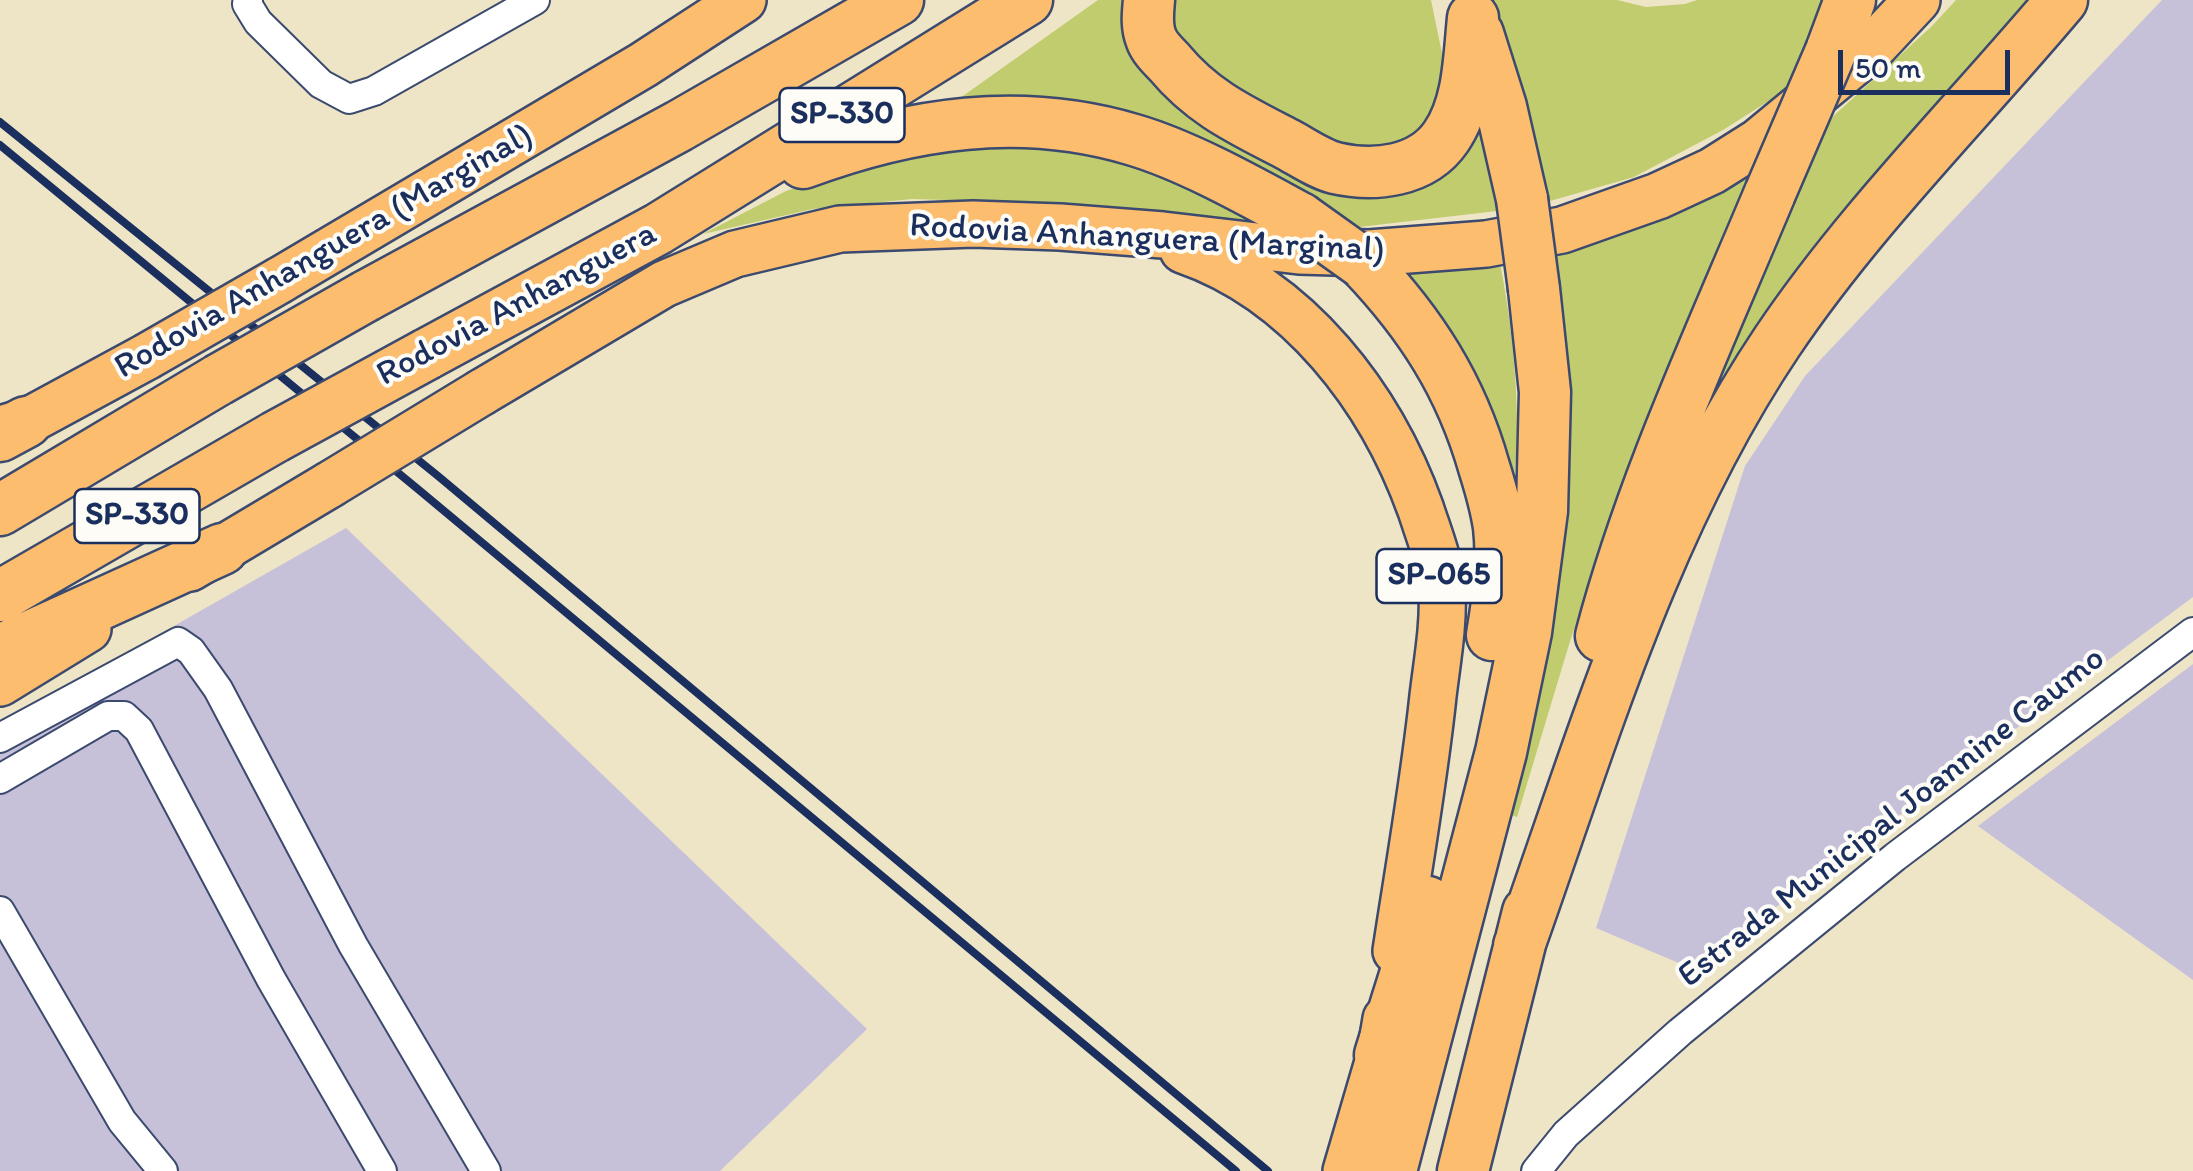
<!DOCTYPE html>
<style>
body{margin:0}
#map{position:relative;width:2193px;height:1171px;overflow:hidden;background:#eee5c7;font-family:Itim,sans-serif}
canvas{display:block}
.scale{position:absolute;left:1838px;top:50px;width:172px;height:45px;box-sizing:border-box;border:5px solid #1b2f5e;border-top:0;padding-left:12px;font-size:30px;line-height:35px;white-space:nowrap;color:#1b2f5e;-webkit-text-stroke:8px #fdfcf7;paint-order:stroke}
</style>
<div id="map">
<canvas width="2193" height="1171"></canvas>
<div class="scale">50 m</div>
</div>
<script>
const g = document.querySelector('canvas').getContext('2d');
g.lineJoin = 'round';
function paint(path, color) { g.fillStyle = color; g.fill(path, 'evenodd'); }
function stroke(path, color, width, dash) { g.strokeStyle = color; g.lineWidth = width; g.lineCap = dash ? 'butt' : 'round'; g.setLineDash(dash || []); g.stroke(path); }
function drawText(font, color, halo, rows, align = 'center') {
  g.font = font + ' Itim,sans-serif'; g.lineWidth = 8; g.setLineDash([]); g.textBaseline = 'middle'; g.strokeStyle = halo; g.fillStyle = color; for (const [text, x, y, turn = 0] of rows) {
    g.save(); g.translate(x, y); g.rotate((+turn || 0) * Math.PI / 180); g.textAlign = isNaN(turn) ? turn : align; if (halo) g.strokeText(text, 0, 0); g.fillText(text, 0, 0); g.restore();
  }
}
paint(new Path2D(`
 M 2162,0 L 2193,0 L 2193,597 L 1693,969 L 1596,928 L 1745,466 L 1805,376 Z
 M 346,528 L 867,1029 L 720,1171 L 0,1171 L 0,725 Z
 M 2193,664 L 2193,980 L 1978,826 Z`), '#c7c0d9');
paint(new Path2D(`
 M 1098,0 L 1129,0 L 1321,179 L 1478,119 L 1497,211 L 1359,227 L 1286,188 L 946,108 Z
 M 1161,0 L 1431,0 L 1444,63 L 1446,89 L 1418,143 L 1338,156 L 1163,40 Z
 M 1484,0 L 1617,0 L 1646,7 L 1685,4 L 1697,0 L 1825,0 L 1786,90 L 1723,130 L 1634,177 L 1536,205 Z
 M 1956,0 L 2029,0 L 1920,132 L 1679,471 L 1828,121 L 1932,26 Z
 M 1037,144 L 1128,162 L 1203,192 L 1260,221 L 1015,202 L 912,199 L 813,209 L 703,234 L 786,191 L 854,169 L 937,149 Z
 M 1755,172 L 1635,447 L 1571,638 L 1517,817 L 1508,814 L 1545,251 L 1666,216 L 1698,203 Z
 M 1500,263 C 1510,314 1516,366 1517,418 C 1518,441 1515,465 1514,488 L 1402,274 Z`), '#c0cc6e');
const minor = new Path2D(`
 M 248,0 L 247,4 L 258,22 L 321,84 L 349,99 L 374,91 L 535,0
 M 0,738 L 178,642 L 191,651 L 218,689 L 353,945 L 486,1171
 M 0,779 L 108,716 L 124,716 L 139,730 L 271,979 L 382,1171
 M 0,911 L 122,1121 L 163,1171
 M 1536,1171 L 1566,1134 L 1680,1032 L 1895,857 L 2193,632`);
const trunk = new Path2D(`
 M 1183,250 C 1299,290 1381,398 1421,510 C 1429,535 1441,564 1442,590 C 1444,625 1437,662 1433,696 C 1424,781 1409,866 1396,951
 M 280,280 L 643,65 L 743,0
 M 482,392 L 664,284 L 735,254 L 840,229 L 973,224 L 1060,227 L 1163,235 L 1299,251 L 1369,253 L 1486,244 L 1562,230 L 1658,196 L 1712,171 L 1758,142 L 1872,48 L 1917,0
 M 0,429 L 26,422 L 146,357
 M 190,568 L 329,485
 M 0,683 L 88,629
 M 1346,1171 L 1380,1055 L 1386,1019`);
const motorway = new Path2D(`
 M 1149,0 C 1148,13 1146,25 1151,38 C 1154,47 1162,55 1169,62 C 1203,103 1241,120 1287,144 C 1302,152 1319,164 1335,168 C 1374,177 1422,172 1446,137 C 1469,104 1469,57 1473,18
 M 1478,34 L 1501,107 L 1522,199
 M 1831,51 L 1850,0
 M 803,163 C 911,123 1021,106 1134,140 C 1188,156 1250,191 1300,218
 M 1363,263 C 1421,324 1461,386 1484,467 C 1490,486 1496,507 1499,527 C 1503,563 1498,600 1492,635
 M 366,296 L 679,126 L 898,0
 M 427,354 L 658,229 L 1027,0
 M 0,436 L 26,422
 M 0,510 L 218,380
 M 0,596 L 275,437
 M 1601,636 C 1641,484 1709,339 1770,193
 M 0,650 L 222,549
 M 1519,946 C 1592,741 1654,525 1777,342 C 1859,220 1967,113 2062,0
 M 1380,1055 L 1428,902
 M 1391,1171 L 1501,752 L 1526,632 L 1542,511 L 1545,392 L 1534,289
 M 1463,1171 L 1528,912`);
stroke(minor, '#3b4a6e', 32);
stroke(trunk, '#3b4a6e', 50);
stroke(motorway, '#3b4a6e', 55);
stroke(minor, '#fff', 28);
stroke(trunk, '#fcbd6f', 45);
stroke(motorway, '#fcbd6f', 50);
stroke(new Path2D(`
 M 0,122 L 438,476 L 1268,1171
 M 0,145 L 419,490 L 1236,1171`), '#1b2f5e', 8);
const trunkBridge = new Path2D(`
 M 146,357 L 280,280
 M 329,485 L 482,392`);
const motorwayBridge = new Path2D(`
 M 1770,193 L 1831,51
 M 1522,199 L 1534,289
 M 1300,218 L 1363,263
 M 218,380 L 366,296
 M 275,437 L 427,354`);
stroke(trunkBridge, '#3b4a6e', 50, []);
stroke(motorwayBridge, '#3b4a6e', 55, []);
stroke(trunkBridge, '#fcbd6f', 45);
stroke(motorwayBridge, '#fcbd6f', 50);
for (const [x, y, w] of [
 [842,115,125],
 [137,516,125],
 [1439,576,125]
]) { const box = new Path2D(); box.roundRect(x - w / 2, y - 27, w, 54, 8); g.fillStyle = '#fdfcf7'; g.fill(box); stroke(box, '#1b2f5e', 2.5); }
drawText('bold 32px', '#1b2f5e', null, [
 ["SP-330",842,115],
 ["SP-330",137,516],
 ["SP-065",1439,576]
]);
drawText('35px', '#1b2f5e', '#fdfcf7', [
 ["Rodovia Anhanguera (Marginal)",1147,239,3],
 ["Rodovia Anhanguera (Marginal)",324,252,-30],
 ["Rodovia Anhanguera",517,305,-28],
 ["Estrada Municipal Joannine Caumo",1892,818,-38]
]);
</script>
